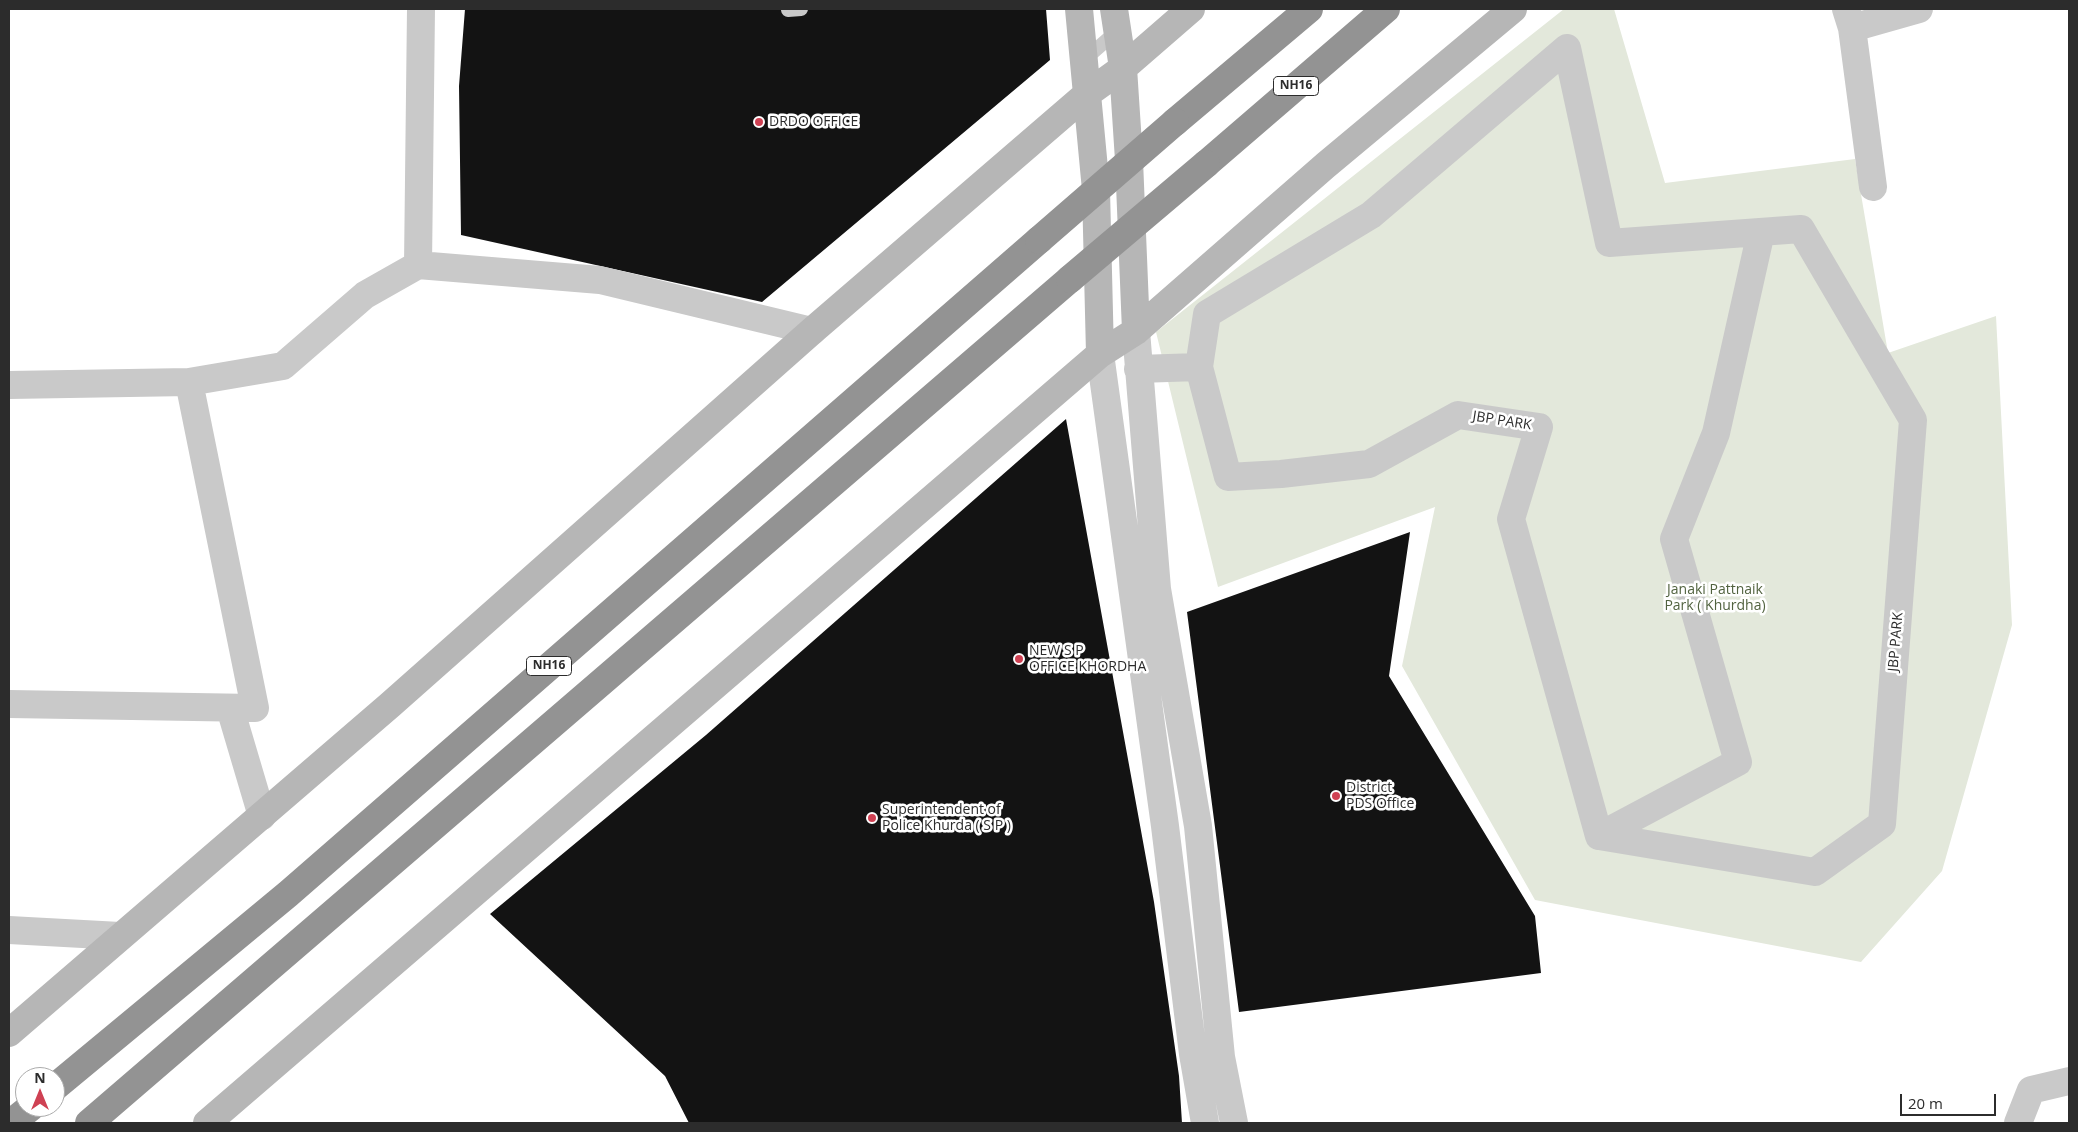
<!DOCTYPE html>
<style>
body{margin:0}
#map{position:relative;width:2078px;height:1132px;overflow:hidden;background:#fff;font-family:"Open Sans",sans-serif}
canvas{display:block}
.frame{position:absolute;inset:0;border:10px solid #2c2c2c;pointer-events:none}
.north{position:absolute;left:15px;top:1067px;width:50px;height:50px;box-sizing:border-box;background:#fff;border:1px solid #ababab;border-radius:50%;rotate:0deg;font-size:14px;font-weight:700;line-height:20px;text-align:center;color:#2c2c2c}
.north::after{content:'';display:block;margin:auto;width:18px;height:22px;background:#cf4153;clip-path:polygon(50% 0,100% 100%,50% 72%,0 100%)}
.scale{position:absolute;left:1900px;top:1094px;width:96px;height:22px;box-sizing:border-box;border:2px solid #2c2c2c;border-top:0;padding-left:6px;font-size:15px;line-height:18px;white-space:nowrap;color:#2c2c2c;-webkit-text-stroke:4px #fff;paint-order:stroke}
</style>
<div id="map">
<canvas width="2078" height="1132"></canvas>
<div class="frame"></div>
<div class="north">N</div>
<div class="scale">20 m</div>
</div>
<script>
const g = document.querySelector('canvas').getContext('2d');
g.lineJoin = 'round';
function paint(path, color) { g.fillStyle = color; g.fill(path, 'evenodd'); }
function stroke(path, color, width, dash) { g.strokeStyle = color; g.lineWidth = width; g.lineCap = dash ? 'butt' : 'round'; g.setLineDash(dash || []); g.stroke(path); }
function drawText(font, color, halo, rows, align = 'center') {
  g.font = font + ' "Open Sans",sans-serif'; g.lineWidth = 5; g.setLineDash([]); g.textBaseline = 'middle'; g.strokeStyle = halo; g.fillStyle = color; for (const [text, x, y, turn = 0] of rows) {
    g.save(); g.translate(x, y); g.rotate((+turn || 0) * Math.PI / 180); g.textAlign = isNaN(turn) ? turn : align; if (halo) g.strokeText(text, 0, 0); g.fillText(text, 0, 0); g.restore();
  }
}
paint(new Path2D(`
 M 1564,9 L 1614,9 L 1665,183 L 1855,159 L 1888,353 L 1996,316 L 2012,625 L 1942,871 L 1861,962 L 1535,900 L 1402,666 L 1435,507 L 1218,587 L 1156,332 Z`), '#e3e8db');
paint(new Path2D(`
 M 465,9 L 1046,9 L 1050,60 L 762,302 L 461,235 L 459,86 Z
 M 1066,419 L 1154,902 L 1179,1076 L 1182,1123 L 689,1123 L 665,1076 L 490,914 L 706,735 Z
 M 1410,532 L 1389,676 L 1535,916 L 1541,973 L 1239,1012 L 1187,612 Z`), '#131313');
stroke(new Path2D(`
 M 788,10 L 801,9
 M 1084,60 L 1116,32`), '#c9c9c9', 14);
stroke(new Path2D(`
 M 1846,9 L 1852,28 L 1919,9
 M 1852,28 L 1873,187
 M 418,265 L 421,9
 M 1136,331 L 1157,589 L 1198,826 L 1221,1057 L 1234,1123
 M 1100,354 L 1165,826 L 1193,1054 L 1205,1123
 M 1138,369 L 1199,367 L 1207,314 L 1371,215 L 1567,48 L 1609,243 L 1801,229 L 1913,420 L 1882,824 L 1815,872 L 1599,836 L 1511,519 L 1539,427 L 1458,415 L 1369,464 L 1281,474 L 1228,477 L 1199,367
 M 9,385 L 189,382 L 283,366 L 365,295 L 418,265 L 600,280 L 812,331
 M 9,704 L 255,708 L 189,382
 M 230,708 L 262,816
 M 1599,836 L 1738,762 L 1674,539 L 1716,433 L 1761,232
 M 9,930 L 120,936
 M 2018,1123 L 2031,1090 L 2069,1081`), '#c9c9c9', 28);
stroke(new Path2D(`
 M 1079,9 L 1096,190 L 1100,354
 M 1114,9 L 1123,68 L 1129,160 L 1136,331
 M 9,1033 L 390,705 L 812,331 L 1087,94 L 1123,68 L 1191,9
 M 207,1123 L 1100,354 L 1136,331 L 1326,165 L 1513,9`), '#b6b6b6', 28);
stroke(new Path2D(`
 M 1175,122 L 1309,9
 M 1206,164 L 1386,9
 M 55,1087 L 288,894 L 1039,240
 M 11,1123 L 31,1107
 M 89,1123 L 1070,279`), '#939393', 28);
stroke(new Path2D(`
 M 1039,240 L 1175,122
 M 1070,279 L 1206,164`), '#939393', 28);
for (const [x, y, r, color] of [
 [759,122,5,"#cf4153"],
 [1019,659,5,"#cf4153"],
 [1336,796,5,"#cf4153"],
 [872,818,5,"#cf4153"]
]) { const dot = new Path2D(); dot.arc(x, y, r, 0, 2 * Math.PI); g.fillStyle = color; g.fill(dot); stroke(dot, '#fff', 2); }
for (const [x, y, w] of [
 [1296,86,45],
 [549,666,45]
]) { const box = new Path2D(); box.roundRect(x - w / 2, y - 9.5, w, 19, 4); g.fillStyle = '#fff'; g.fill(box); stroke(box, '#2c2c2c', 1); }
drawText('bold 12px', '#2c2c2c', null, [
 ["NH16",1296,86],
 ["NH16",549,666]
]);
drawText('14px', '#2c2c2c', '#fff', [
 ["DRDO OFFICE",769,122],
 ["NEW S P",1029,651],
 ["OFFICE KHORDHA",1029,667],
 ["District",1346,788],
 ["PDS Office",1346,804],
 ["Superintendent of",882,810],
 ["Police Khurda ( S P )",882,826]
], 'left');
drawText('14px', '#2c2c2c', '#fff', [
 ["JBP PARK",1502,421,9],
 ["JBP PARK",1896,642,-85]
]);
drawText('14px', '#51623f', '#fff', [
 ["Janaki Pattnaik",1715,590],
 ["Park ( Khurdha)",1715,606]
]);
</script>
